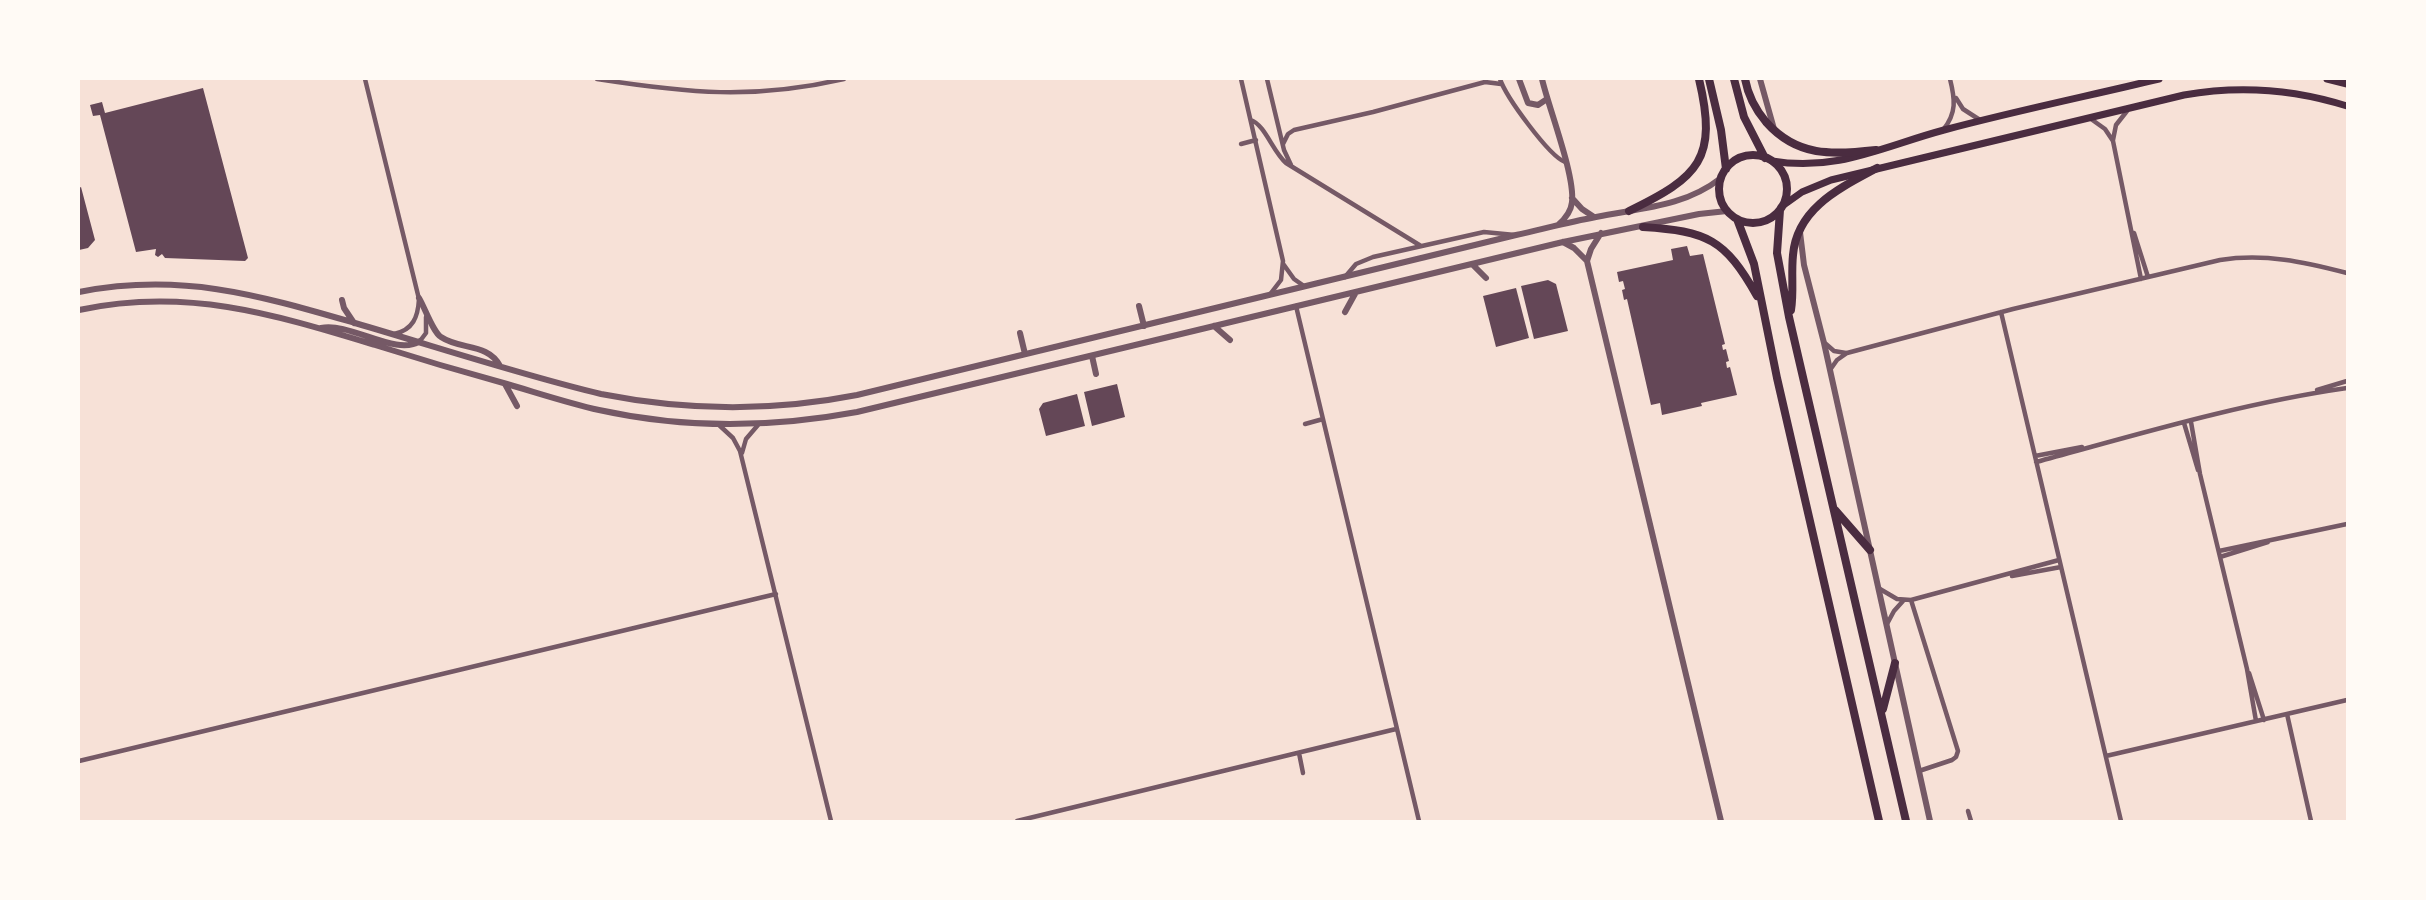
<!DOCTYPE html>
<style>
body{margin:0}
#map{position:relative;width:2426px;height:900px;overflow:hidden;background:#f7e1d7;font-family:Raleway,sans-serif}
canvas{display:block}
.frame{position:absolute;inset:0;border:80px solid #fffaf5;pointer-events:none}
</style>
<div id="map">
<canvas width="2426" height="900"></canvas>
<div class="frame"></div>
</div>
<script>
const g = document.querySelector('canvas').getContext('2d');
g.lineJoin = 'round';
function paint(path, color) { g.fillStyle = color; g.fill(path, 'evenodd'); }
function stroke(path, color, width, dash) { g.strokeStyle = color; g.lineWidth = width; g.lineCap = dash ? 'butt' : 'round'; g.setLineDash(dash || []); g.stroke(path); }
paint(new Path2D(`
 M 203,88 L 248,258 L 245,261 L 165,258 L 162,254 L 158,257 L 155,255 L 156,249 L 136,252 L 100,115 L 93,116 L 90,105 L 102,102 L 105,113 Z
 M 81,187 L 95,240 L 88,248 L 79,250 L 79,188 Z
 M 1687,246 L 1690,256 L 1703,254 L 1725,344 L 1722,345 L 1723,350 L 1726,349 L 1729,361 L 1726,362 L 1727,368 L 1730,367 L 1737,395 L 1701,403 L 1702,406 L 1662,415 L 1660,403 L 1651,405 L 1627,299 L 1624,300 L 1622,290 L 1625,289 L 1623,281 L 1619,282 L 1617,272 L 1673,260 L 1671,249 Z
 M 1548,280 L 1556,284 L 1568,331 L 1534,339 L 1521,286 Z
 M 1516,288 L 1529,338 L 1496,347 L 1483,296 Z
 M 1117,384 L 1125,417 L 1092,426 L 1084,392 Z
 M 1077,394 L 1085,426 L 1046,436 L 1039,409 L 1043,403 Z`), '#644757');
stroke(new Path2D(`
 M 365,79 L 419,299
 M 597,79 C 688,93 752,100 844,79
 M 1241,79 L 1283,261 L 1281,280 L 1271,293
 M 1267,79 L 1284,150 L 1291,165
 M 1500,79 C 1506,97 1549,156 1565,162
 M 1956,98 L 1963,109 L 1980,120
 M 2091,119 L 2105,129 L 2113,141 L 2141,279
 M 1251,120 C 1265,125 1273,152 1286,163 L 1421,246
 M 1943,130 C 1957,113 1955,99 1950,79
 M 2113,140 L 2116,125 L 2127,111
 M 1241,144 L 1256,140
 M 1283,144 L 1288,134 L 1294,130 L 1373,112 L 1485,82 L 1501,84
 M 2134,233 L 2148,277
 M 1284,265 L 1294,279 L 1304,286
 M 1345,277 L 1356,264 L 1373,257 L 1484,232 L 1515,235
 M 1296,306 L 1419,821
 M 2001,312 L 2121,821
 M 394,334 C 413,330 418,317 419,299
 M 420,341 L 426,333 L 426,317
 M 1826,344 L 1834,351 L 1846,353
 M 1830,370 L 1837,360 L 1847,353 L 2013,309 L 2220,260 C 2265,253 2304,262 2347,273
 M 2317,390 L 2347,381
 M 2191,422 L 2200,474 L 2247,669 L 2256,721
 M 2184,423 L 2198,470
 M 1305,424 L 1323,419
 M 719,425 L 733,438 L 740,451 L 831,821
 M 742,453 L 746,439 L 758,425
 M 2035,456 L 2082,447
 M 2036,462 C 2139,434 2242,403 2347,388
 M 2219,551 L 2347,524
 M 2220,557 L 2268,542
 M 2012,576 L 2061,567
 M 1880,589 L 1897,599 L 1911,600 L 2059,560
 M 1911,600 L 1958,751 L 1956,757 L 1952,760 L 1919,771
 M 1887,624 L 1894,611 L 1903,601
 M 2249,673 L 2264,720
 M 2287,714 L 2311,821
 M 1299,753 L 1303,773
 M 2106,756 L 2347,700
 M 79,761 L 776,594
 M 1968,811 L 1971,821
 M 1017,821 L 1396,729`), '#755966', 4.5);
stroke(new Path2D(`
 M 1519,79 L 1528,103 L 1538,105 L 1547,99
 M 1542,79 C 1549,109 1575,175 1572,202 C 1571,212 1565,219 1558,225
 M 1760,79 L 1774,129
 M 1572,198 L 1582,209 L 1594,217
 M 1800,232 L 1804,265 L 1824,343 L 1930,821
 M 1563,242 L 1574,248 L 1587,261 L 1721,821
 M 1587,261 L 1591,249 L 1601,233
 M 1472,264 L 1486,278
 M 79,292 C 181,272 258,295 355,323 C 437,347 518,374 601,394 C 687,411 771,412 857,395 L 1516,235 C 1543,229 1569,222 1596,217 C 1641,208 1684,207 1721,178
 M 419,298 C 425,308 433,332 441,337 C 460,350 488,343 500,366
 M 342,300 L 344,308 L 354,323
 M 1139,306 L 1144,326
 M 79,310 C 186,287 273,314 375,345 C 419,359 463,372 507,384 C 538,393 568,403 599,410 C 685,429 771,428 857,412 L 1563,242 L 1699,214 L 1727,211
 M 1345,312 L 1356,292
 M 1214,326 L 1230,340
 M 321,328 C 351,322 396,357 420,341
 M 1020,333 L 1025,354
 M 1092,356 L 1096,374
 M 505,384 L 517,406`), '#755966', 6);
stroke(new Path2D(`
 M 2327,79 L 2347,84
 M 1772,161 C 1837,172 1884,146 1944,130 C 2015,111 2088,96 2159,79
 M 1781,207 L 1802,192 L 1831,180 L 2184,95 C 2240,85 2293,89 2347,106`), '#4a2c40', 7);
stroke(new Path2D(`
 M 1709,79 L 1721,130 L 1726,169
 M 1734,79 L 1744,117 L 1765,158
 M 1745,79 C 1748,95 1755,109 1766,122 C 1797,157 1832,155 1876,150
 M1719 189a34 34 0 1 1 68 0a34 34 0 1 1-68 0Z
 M 1780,210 L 1777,253 L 1789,317 L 1906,821
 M 1629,211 C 1699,177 1718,159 1699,79
 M 1737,219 L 1754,264 L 1777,378 L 1879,821
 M 1643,227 C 1707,231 1725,239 1757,296
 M 1791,310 C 1794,292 1791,274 1793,255 C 1797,208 1840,188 1877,168
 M 1835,510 L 1870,550
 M 1883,709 L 1895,663`), '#4a2c40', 8);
</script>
